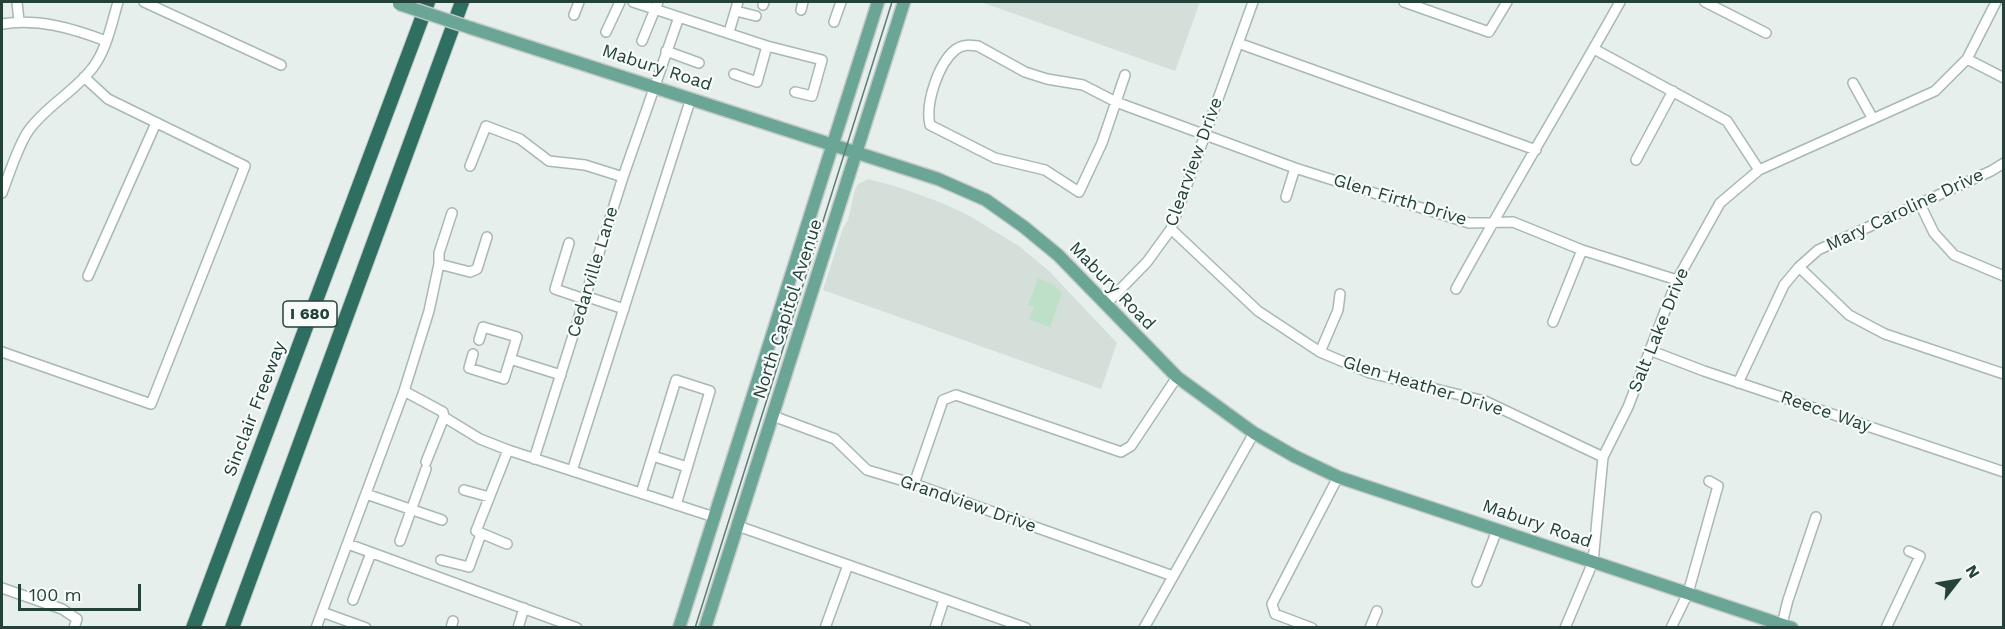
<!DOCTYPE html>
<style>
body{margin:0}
#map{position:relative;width:2005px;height:629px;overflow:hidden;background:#e6efeb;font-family:"Work Sans",sans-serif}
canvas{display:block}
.frame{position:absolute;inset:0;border:3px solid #24423a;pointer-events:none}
.north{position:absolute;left:1927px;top:551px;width:60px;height:60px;-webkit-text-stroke:4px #f7fbf9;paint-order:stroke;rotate:59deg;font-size:16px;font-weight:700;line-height:24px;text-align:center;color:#24423a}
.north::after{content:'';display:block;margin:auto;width:21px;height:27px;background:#24423a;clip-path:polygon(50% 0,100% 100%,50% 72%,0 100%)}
.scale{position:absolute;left:18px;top:584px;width:123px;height:27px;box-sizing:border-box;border:3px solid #24423a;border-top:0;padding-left:8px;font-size:18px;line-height:21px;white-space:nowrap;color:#24423a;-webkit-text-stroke:4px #f7fbf9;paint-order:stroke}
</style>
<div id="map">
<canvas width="2005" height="629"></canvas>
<div class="frame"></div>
<div class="north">N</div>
<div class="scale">100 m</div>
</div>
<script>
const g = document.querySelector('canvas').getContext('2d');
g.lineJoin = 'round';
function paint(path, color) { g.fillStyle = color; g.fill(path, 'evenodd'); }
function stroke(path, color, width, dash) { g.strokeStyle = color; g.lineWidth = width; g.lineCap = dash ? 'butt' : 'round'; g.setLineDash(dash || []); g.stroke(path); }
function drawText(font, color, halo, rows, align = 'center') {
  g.font = font + ' "Work Sans",sans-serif'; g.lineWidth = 4.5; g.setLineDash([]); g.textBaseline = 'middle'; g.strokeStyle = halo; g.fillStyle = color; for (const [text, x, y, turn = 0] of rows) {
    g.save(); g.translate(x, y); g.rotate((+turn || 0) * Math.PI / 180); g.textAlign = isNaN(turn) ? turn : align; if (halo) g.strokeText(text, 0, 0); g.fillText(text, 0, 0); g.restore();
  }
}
paint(new Path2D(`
 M 981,2 L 1200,2 L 1175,71 Z
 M 868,179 L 898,187 L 942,203 L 968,215 L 1019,246 L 1050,272 L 1117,343 L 1101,389 L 823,290 L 843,228 L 848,220 L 855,189 L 858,184 Z`), '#d4dfda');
paint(new Path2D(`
 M 1038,278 L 1053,284 L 1062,293 L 1050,327 L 1029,319 L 1034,307 L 1028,305 Z`), '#bfe0c8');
const minor = new Path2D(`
 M 17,2 L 19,21
 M 144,2 L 281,65
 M 633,2 L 767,46 L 822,60 L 812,96 L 795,92
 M 1404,2 L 1489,32 L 1507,2
 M 1705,2 L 1766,33
 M 763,5 L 764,2
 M 801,10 L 803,2
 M 736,11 L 756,16
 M 574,15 L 579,2
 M 834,22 L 841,2
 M 2,24 C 37,18 72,28 106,41
 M 606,32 L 620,2
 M 729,32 L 738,2
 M 642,41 L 658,2
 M 1238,43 L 1536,150
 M 1594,49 L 1727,121 L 1759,170
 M 666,51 L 699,63
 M 1967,59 L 2004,78
 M 734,74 L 757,82 L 767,46
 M 1125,75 L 1102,143 L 1079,192 L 1045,170 L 995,158 L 930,125 C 925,104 938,64 955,50 C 962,44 970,45 978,46 L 1025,72 L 1047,79 L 1083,85 L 1116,102 L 1295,168 L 1469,223 L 1513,222 L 1582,250 L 1677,280
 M 1853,83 L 1873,119
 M 1636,160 L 1673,91
 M 470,166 L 486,126 L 520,139 L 549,161 L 585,165 L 623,177
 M 2,193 C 9,175 18,145 29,130 C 47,105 76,91 94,66 C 107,48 112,22 118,2
 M 1286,197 L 1295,168
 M 1920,204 L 1934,233 L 1954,255 L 2004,276
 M 1171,229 L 1258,311 L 1320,352 L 1370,373 L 1485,401 L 1603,457
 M 569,243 L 555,289 L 584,299
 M 439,264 L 439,253 L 452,213
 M 1799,267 L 1849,315 L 1885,334 L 2004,374
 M 88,276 L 156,123
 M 1456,289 C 1509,192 1566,98 1620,2
 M 585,296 L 624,309
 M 1106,304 L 1147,262 L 1171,229 L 1253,2
 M 1553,322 L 1582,250
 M 1649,350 L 1704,371 L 2004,472
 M 2,352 L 151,404 L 245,166 L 108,99 L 84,77
 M 1320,352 L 1338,310 L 1340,294
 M 473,354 L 469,368 L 504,379 L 517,337 L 483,327 L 479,340
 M 510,359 L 561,375
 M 1738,383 L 1784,285 L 1799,267 L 1818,250 L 1991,171 L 2004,163
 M 404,391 L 443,412 L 444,417 L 480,439 L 508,450 L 714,517
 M 773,416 L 835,439 L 867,470 L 914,484 L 1173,576
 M 653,456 L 687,467
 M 534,459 L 623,177 L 679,17
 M 426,462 L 444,417
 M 572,471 L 691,98
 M 914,484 L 943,400 L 956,395 L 1121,452 L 1131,446 L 1177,377
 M 464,490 L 489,497
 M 641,493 L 676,380 L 710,391 L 676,505
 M 366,494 L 442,520
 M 738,526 L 1026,628
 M 400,541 L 426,469
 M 348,544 L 577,628
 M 507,544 L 476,531 L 508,450
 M 441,560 L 469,567 L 481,534
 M 1477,582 L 1497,530
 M 2,588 L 62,609 L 77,619 L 74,628
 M 353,600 L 371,553
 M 322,612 L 366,628
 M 316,628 L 404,391 L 429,311 L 439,264 L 470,272 L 477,269 L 487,237
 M 451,628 L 453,621
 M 518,628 L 524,608
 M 825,628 L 848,565
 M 935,628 L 944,600
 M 1144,628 L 1254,433
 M 1312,628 L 1275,614 L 1272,604 L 1338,477
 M 1370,628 L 1377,611
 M 1565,628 L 1593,562 L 1603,457 L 1628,407 L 1677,280 L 1720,203 L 1759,170 L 1935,91 L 1967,59 L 1996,2
 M 1671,628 L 1688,593 L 1718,486 L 1709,481
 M 1781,628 L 1788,600 L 1816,517
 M 1886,628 L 1920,556 L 1909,551`);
const major = new Path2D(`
 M 471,28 L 938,179 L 986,200 L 1024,227 L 1058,255 L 1177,377 L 1254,433 L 1294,456 L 1338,477 L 1792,628
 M 679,628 L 878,2
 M 705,628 L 904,2`);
const highway = new Path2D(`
 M 193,628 L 428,2
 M 232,628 L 462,2`);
stroke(minor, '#a8b8b2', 12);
stroke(major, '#c2cac8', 15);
stroke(highway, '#c2cac8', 16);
stroke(minor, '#fff', 9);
stroke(major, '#6aa596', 12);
stroke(highway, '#2f6f62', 14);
stroke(new Path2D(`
 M 695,628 L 892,2`), '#5f7d75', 1.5);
const majorBridge = new Path2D(`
 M 399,4 L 471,28`);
stroke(majorBridge, '#c2cac8', 15, []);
stroke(majorBridge, '#6aa596', 12);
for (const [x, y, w] of [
 [310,314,54]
]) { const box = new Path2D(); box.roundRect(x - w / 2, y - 13, w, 26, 4.5); g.fillStyle = '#f7fbf9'; g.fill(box); stroke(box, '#24423a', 1.5); }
drawText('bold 16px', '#24423a', null, [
 ["I 680",310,314]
]);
drawText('18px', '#24423a', '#f7fbf9', [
 ["Mabury Road",657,68,18],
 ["Clearview Drive",1194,162,-70],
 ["Glen Firth Drive",1400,200,17],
 ["Mary Caroline Drive",1905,210,-25],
 ["Cedarville Lane",593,272,-73],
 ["Mabury Road",1112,286,46],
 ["North Capitol Avenue",788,309,-72],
 ["Salt Lake Drive",1659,330,-68],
 ["Glen Heather Drive",1423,386,17],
 ["Sinclair Freeway",255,409,-69],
 ["Reece Way",1826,412,19],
 ["Grandview Drive",968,504,19],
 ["Mabury Road",1537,524,19]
]);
</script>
